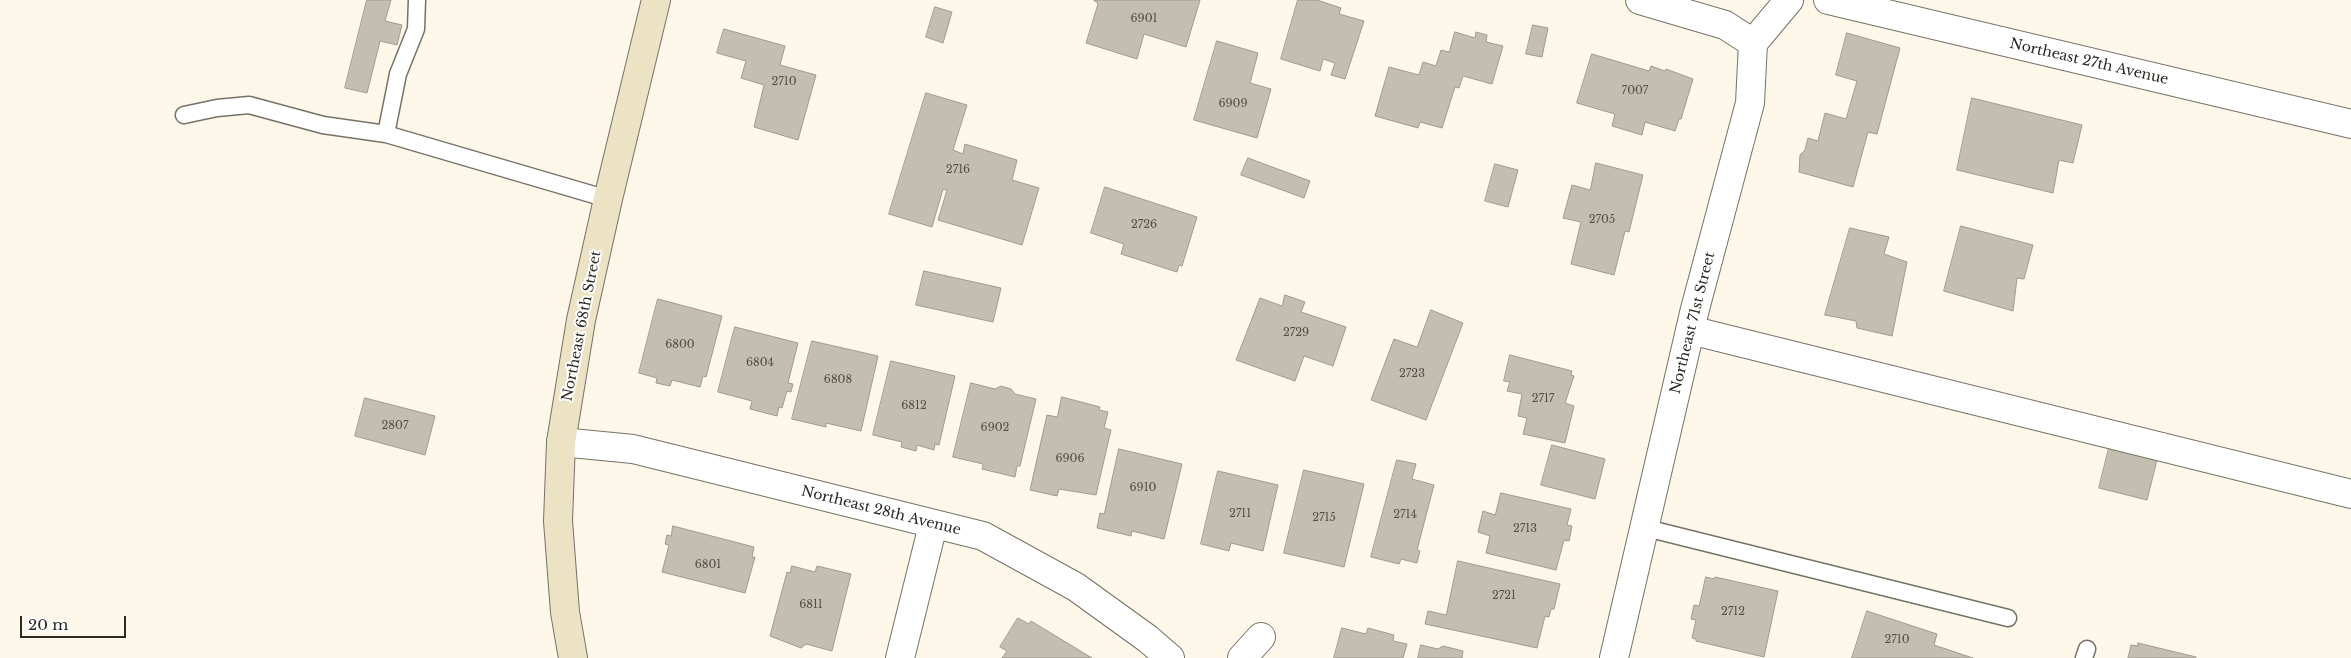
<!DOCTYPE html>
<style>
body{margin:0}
#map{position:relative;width:2351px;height:658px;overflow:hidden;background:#fdf7e9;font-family:"Libre Baskerville",serif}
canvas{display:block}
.scale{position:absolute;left:20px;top:616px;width:106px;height:22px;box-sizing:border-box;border:2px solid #2b2924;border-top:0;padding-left:6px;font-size:15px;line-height:18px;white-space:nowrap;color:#2b2924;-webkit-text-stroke:4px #fff;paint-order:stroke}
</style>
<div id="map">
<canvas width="2351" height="658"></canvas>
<div class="scale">20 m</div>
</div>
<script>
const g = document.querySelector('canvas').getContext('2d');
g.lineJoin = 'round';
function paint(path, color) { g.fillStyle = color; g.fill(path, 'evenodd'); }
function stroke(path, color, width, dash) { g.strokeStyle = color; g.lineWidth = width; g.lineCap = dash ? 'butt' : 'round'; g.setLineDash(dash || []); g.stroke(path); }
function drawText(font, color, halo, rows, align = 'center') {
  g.font = font + ' "Libre Baskerville",serif'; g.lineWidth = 4; g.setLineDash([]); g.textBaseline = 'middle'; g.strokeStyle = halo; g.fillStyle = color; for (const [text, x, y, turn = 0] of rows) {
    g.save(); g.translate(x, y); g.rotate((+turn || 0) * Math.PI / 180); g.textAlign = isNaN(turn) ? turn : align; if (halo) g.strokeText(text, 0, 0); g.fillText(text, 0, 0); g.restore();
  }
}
const building = new Path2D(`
 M 367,0 L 391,0 L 385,21 L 402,25 L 397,45 L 380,41 L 367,93 L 345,88 Z
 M 1094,0 L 1200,0 L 1186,47 L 1144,34 L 1137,59 L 1086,43 L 1098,4 Z
 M 1298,0 L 1317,0 L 1341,8 L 1339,14 L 1364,21 L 1345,79 L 1331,75 L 1335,63 L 1323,59 L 1320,71 L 1281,59 Z
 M 935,7 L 952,12 L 943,43 L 926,37 Z
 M 1533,25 L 1548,28 L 1542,57 L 1526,54 Z
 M 724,29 L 785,46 L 780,65 L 816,75 L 798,140 L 754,127 L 764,85 L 741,78 L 746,61 L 717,53 Z
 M 1455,32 L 1475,38 L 1476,32 L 1487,35 L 1486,42 L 1503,46 L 1492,84 L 1463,76 L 1459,88 L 1455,87 L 1442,128 L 1420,122 L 1418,128 L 1375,116 L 1389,67 L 1419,75 L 1423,62 L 1436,66 L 1441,50 L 1449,52 Z
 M 1847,33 L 1900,48 L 1877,134 L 1868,132 L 1853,187 L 1799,172 L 1800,155 L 1805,150 L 1808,138 L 1818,141 L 1825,113 L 1846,119 L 1857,81 L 1836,75 Z
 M 1217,41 L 1258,53 L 1250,83 L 1271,89 L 1257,138 L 1194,120 Z
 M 1592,54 L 1649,71 L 1651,66 L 1665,71 L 1666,69 L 1693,79 L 1681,119 L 1679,119 L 1675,131 L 1645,122 L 1642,135 L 1612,126 L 1615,114 L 1577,103 Z
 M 926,93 L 967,105 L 953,150 L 963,154 L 965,144 L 1017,160 L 1012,180 L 1039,188 L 1022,245 L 938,220 L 947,190 L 943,189 L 932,227 L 889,214 Z
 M 1972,98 L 2082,125 L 2073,163 L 2059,160 L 2053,193 L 1957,170 Z
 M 1248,158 L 1310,181 L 1304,198 L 1241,175 Z
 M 1596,163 L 1643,175 L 1629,232 L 1625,231 L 1614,275 L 1571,264 L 1581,222 L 1563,218 L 1572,185 L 1590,190 Z
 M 1495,164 L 1518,170 L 1508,207 L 1485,201 Z
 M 1105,187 L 1197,217 L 1182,266 L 1179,265 L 1177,272 L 1121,254 L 1124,244 L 1091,233 Z
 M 1961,226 L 2033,245 L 2024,279 L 2017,278 L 2013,311 L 1944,291 Z
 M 1850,228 L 1889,237 L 1884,254 L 1907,262 L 1892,336 L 1857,328 L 1856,321 L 1825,315 Z
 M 924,271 L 1001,288 L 993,322 L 916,305 Z
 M 1285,295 L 1305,302 L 1301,312 L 1346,327 L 1333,366 L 1304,356 L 1295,381 L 1236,360 L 1260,298 L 1282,306 Z
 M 658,299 L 722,316 L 706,377 L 703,376 L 700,387 L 672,380 L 670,386 L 656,383 L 657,378 L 639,373 Z
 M 1431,310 L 1463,323 L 1426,420 L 1371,400 L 1394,339 L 1417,347 Z
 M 735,327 L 798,343 L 788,383 L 793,384 L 791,392 L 787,391 L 782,408 L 779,407 L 777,416 L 750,409 L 752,401 L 718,392 Z
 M 812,341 L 878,356 L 861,431 L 826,423 L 826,427 L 792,419 Z
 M 1510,355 L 1572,371 L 1571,375 L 1574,376 L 1565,403 L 1574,406 L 1565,443 L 1523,434 L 1527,418 L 1518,416 L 1522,394 L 1507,391 L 1510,382 L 1504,381 Z
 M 891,361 L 955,376 L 939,445 L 935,444 L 934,450 L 917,445 L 916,451 L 901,447 L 902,442 L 873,435 Z
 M 971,383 L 995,389 L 1001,386 L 1011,389 L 1015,394 L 1036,399 L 1020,466 L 1017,466 L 1015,477 L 982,469 L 983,464 L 953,457 Z
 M 1062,397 L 1100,407 L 1099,410 L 1108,412 L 1104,428 L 1111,430 L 1096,495 L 1059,489 L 1057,496 L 1030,490 L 1047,415 L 1057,417 Z
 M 365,398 L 435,416 L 425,455 L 355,436 Z
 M 2111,440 L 2159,452 L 2147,500 L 2099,488 Z
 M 1552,445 L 1605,459 L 1595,499 L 1541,485 Z
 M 1119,449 L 1182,464 L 1164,539 L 1132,531 L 1131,536 L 1097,528 L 1100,513 L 1104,514 Z
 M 1397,460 L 1416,464 L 1412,479 L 1434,485 L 1417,550 L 1420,551 L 1417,563 L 1401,559 L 1399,564 L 1371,557 Z
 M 1304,470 L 1364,484 L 1344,567 L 1284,553 Z
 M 1218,471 L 1278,485 L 1263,551 L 1231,543 L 1229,551 L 1201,544 Z
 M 1501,493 L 1571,509 L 1567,525 L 1572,526 L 1569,541 L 1564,540 L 1556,570 L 1486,553 L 1490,536 L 1478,532 L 1483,511 L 1495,515 Z
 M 673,526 L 754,547 L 752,557 L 755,557 L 745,593 L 662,572 L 669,545 L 665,544 L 667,535 L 671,536 Z
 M 1458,561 L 1560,584 L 1554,609 L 1551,609 L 1549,617 L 1545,616 L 1537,648 L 1425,624 L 1428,611 L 1446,615 Z
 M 792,566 L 815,572 L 817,566 L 851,574 L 832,651 L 806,644 L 801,648 L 770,636 L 787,572 L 790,573 Z
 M 1706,577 L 1714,579 L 1715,577 L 1778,591 L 1764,657 L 1696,641 L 1696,639 L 1692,638 L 1696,620 L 1691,619 L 1694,605 L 1699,606 Z
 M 1867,611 L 1937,634 L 1934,645 L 1973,658 L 1852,658 Z
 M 1018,618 L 1029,624 L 1031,621 L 1092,658 L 1002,658 L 1007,651 L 1000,647 Z
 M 1342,628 L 1366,634 L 1368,628 L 1394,635 L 1393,641 L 1407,644 L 1403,658 L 1334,658 Z
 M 2138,643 L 2196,657 L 2196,658 L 2128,658 L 2131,645 L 2138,646 Z
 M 1421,645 L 1438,649 L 1443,646 L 1463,651 L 1462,658 L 1418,658 Z`);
paint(building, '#c4beb1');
stroke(building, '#9f9a8d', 1);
const lane = new Path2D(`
 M 184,115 L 217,108 L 249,105 L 323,125 L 386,134 L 398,74 L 416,29 L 417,0
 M 386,134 L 608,199
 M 1646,528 L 2008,618
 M 2084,658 L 2087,649`);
const street = new Path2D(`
 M 1640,0 L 1725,25 L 1753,43
 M 1828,0 L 2351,124
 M 1690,330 L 2351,494
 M 561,442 L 633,449 L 983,536 L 1076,587 L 1148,639 L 1170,658
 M 900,658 L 933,525
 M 1242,658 L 1261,637
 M 1614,658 L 1695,309 L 1750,103 L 1753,43 L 1789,0`);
const secondary = new Path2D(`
 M 573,658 L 565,612 L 558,521 L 561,442 L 581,320 L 608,199 L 656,0`);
stroke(lane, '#777266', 19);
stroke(street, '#777266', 30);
stroke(secondary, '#777266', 30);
stroke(lane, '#fff', 16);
stroke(street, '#fff', 28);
stroke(secondary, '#ece2c4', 28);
drawText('11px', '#514e47', null, [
 ["6901",1144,19],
 ["2710",784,82],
 ["7007",1635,91],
 ["6909",1233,104],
 ["2716",958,170],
 ["2705",1602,220],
 ["2726",1144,225],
 ["2729",1296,333],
 ["6800",680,345],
 ["6804",760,363],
 ["2723",1412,374],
 ["6808",838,380],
 ["2717",1543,399],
 ["6812",914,406],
 ["2807",395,426],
 ["6902",995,428],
 ["6906",1070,459],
 ["6910",1143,488],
 ["2711",1240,514],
 ["2714",1405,515],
 ["2715",1324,518],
 ["2713",1525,529],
 ["6801",708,565],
 ["2721",1504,596],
 ["6811",811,605],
 ["2712",1733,612],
 ["2710",1897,640]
]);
drawText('14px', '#2b2924', '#fff', [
 ["Northeast 27th Avenue",2089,62,13],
 ["Northeast 71st Street",1693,323,-76],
 ["Northeast 68th Street",582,326,-79],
 ["Northeast 28th Avenue",881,511,14]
]);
</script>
